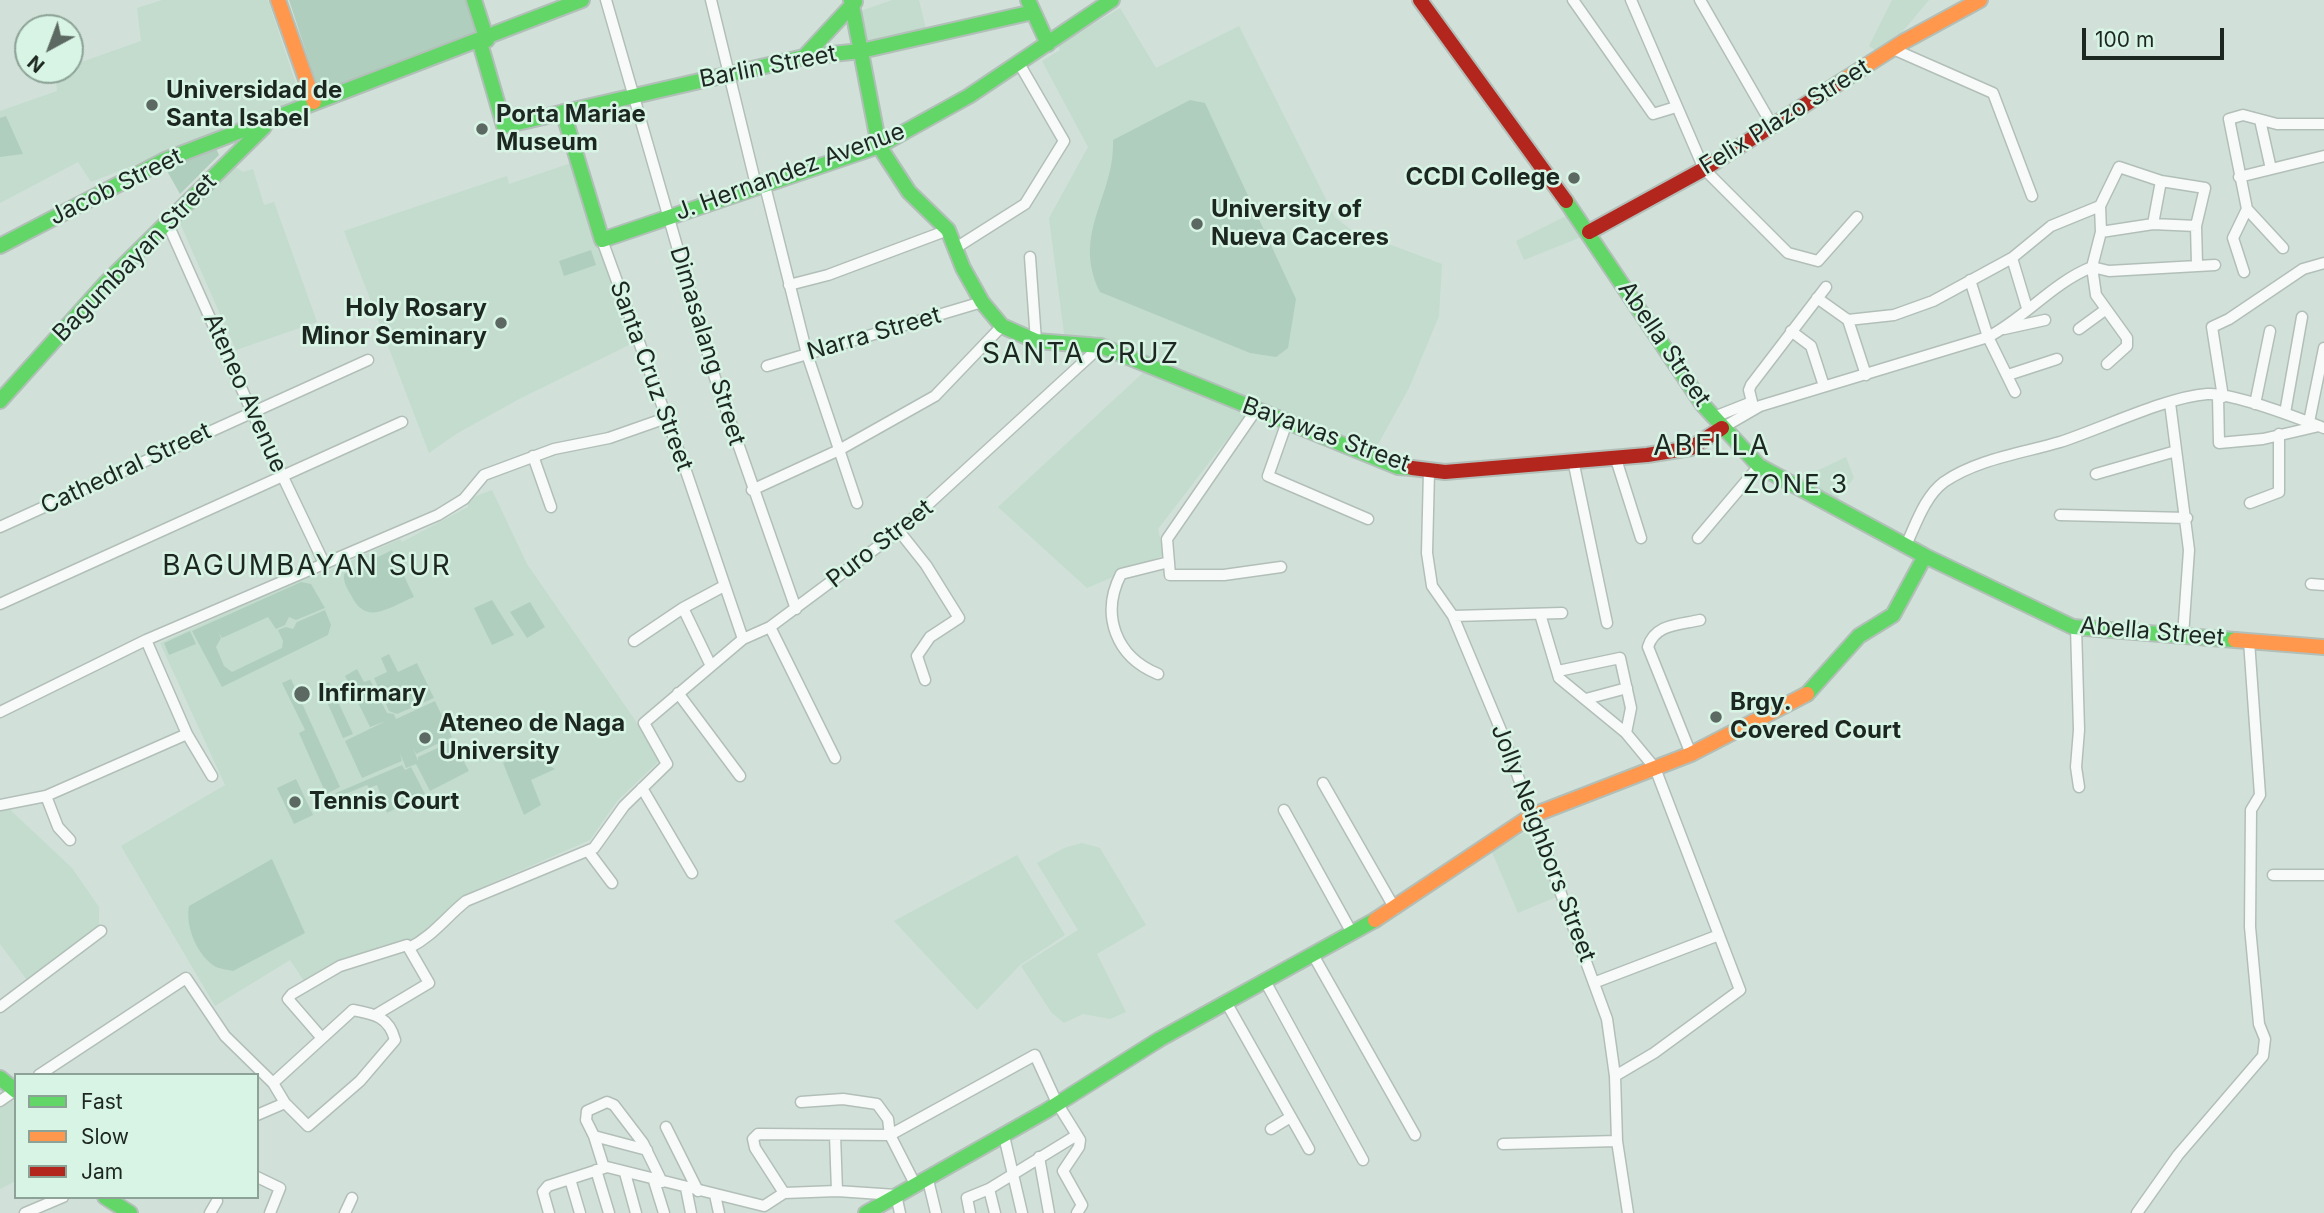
<!DOCTYPE html>
<style>
body{margin:0}
#map{position:relative;width:2324px;height:1213px;overflow:hidden;background:#d1e1d9;font-family:Inter,sans-serif}
canvas{display:block}
.legend{position:absolute;left:14px;top:1073px;width:245px;height:126px;box-sizing:border-box;background:#d8f4e5;border:2px solid #8da297;margin:0;padding:9px 12px;list-style:none;font-size:21px;color:#1d2722}
.legend li{display:flex;align-items:center;gap:14px;height:35px}
.legend b{width:35px;border:2px solid #8da297}
.north{position:absolute;left:14px;top:14px;width:70px;height:70px;box-sizing:border-box;background:#d8f4e5;border:2px solid #8da297;border-radius:50%;rotate:221deg;font-size:19px;font-weight:700;line-height:28px;text-align:center;color:#1d2722}
.north::after{content:'';display:block;margin:auto;width:24px;height:32px;background:#5c6862;clip-path:polygon(50% 0,100% 100%,50% 72%,0 100%)}
.scale{position:absolute;left:2082px;top:28px;width:142px;height:32px;box-sizing:border-box;border:4px solid #1d2722;border-top:0;padding-left:9px;font-size:21px;line-height:24px;white-space:nowrap;color:#1d2722;-webkit-text-stroke:5px #d8f4e5;paint-order:stroke}
</style>
<div id="map">
<canvas width="2324" height="1213"></canvas>
<ul class="legend">
<li><b style="height:9px;background:#63d668"></b>Fast</li>
<li><b style="height:9px;background:#ff974d"></b>Slow</li>
<li><b style="height:9px;background:#b3261e"></b>Jam</li>
</ul>
<div class="north">N</div>
<div class="scale">100 m</div>
</div>
<script>
const g = document.querySelector('canvas').getContext('2d');
g.lineJoin = 'round';
function paint(path, color) { g.fillStyle = color; g.fill(path, 'evenodd'); }
function stroke(path, color, width, dash) { g.strokeStyle = color; g.lineWidth = width; g.lineCap = dash ? 'butt' : 'round'; g.setLineDash(dash || []); g.stroke(path); }
function drawText(font, color, halo, rows, align = 'center') {
  g.font = font + ' Inter,sans-serif'; g.lineWidth = 5; g.setLineDash([]); g.textBaseline = 'middle'; g.strokeStyle = halo; g.fillStyle = color; for (const [text, x, y, turn = 0] of rows) {
    g.save(); g.translate(x, y); g.rotate((+turn || 0) * Math.PI / 180); g.textAlign = isNaN(turn) ? turn : align; if (halo) g.strokeText(text, 0, 0); g.fillText(text, 0, 0); g.restore();
  }
}
paint(new Path2D(`
 M 162,0 L 268,0 L 301,99 L 91,182 L 78,162 L 0,203 L 0,111 L 57,91 L 55,72 L 70,70 L 70,66 L 141,41 L 137,8 Z
 M 892,0 L 919,0 L 926,29 L 864,41 L 858,12 Z
 M 1892,0 L 1929,0 L 1883,55 L 1869,46 Z
 M 1120,8 L 1156,68 L 1239,26 L 1335,217 L 1351,230 L 1442,264 L 1439,316 L 1409,388 L 1376,448 L 1094,335 L 1081,341 L 1065,341 L 1049,218 L 1088,147 L 1042,61 L 1060,50 L 1058,45 Z
 M 571,163 L 631,344 L 519,399 L 456,434 L 429,453 L 344,231 L 507,176 L 509,184 Z
 M 233,165 L 243,172 L 253,169 L 264,205 L 274,202 L 317,322 L 236,350 L 179,221 Z
 M 1570,214 L 1584,236 L 1524,260 L 1516,241 Z
 M 1146,370 L 1248,412 L 1158,529 L 1164,555 L 1087,588 L 998,507 Z
 M 1846,457 L 1854,478 L 1836,500 L 1800,479 Z
 M 492,490 L 527,564 L 635,720 L 659,761 L 617,801 L 590,840 L 462,896 L 433,929 L 413,941 L 344,958 L 304,981 L 290,960 L 215,1006 L 121,846 L 225,785 L 160,643 L 310,575 L 312,578 L 400,539 L 402,542 L 468,507 L 466,500 Z
 M 4,804 L 72,868 L 99,907 L 99,928 L 27,980 L 0,944 L 0,807 Z
 M 1528,831 L 1556,897 L 1518,913 L 1491,850 Z
 M 1082,843 L 1100,848 L 1146,925 L 1097,954 L 1126,1012 L 1110,1019 L 1083,1014 L 1064,1023 L 1051,1012 L 1021,966 L 1078,930 L 1037,863 L 1064,848 Z
 M 1017,855 L 1065,935 L 1020,965 L 977,1010 L 894,921 Z
 M 0,1089 L 16,1103 L 16,1181 L 0,1189 Z`), '#c3dcce');
paint(new Path2D(`
 M 289,0 L 467,0 L 479,35 L 319,92 Z
 M 1190,100 L 1205,103 L 1296,299 L 1288,348 L 1276,357 L 1250,353 L 1100,292 C 1071,233 1115,197 1113,140 Z
 M 6,116 L 23,154 L 0,157 L 0,118 Z
 M 215,146 L 219,155 L 180,194 L 167,171 Z
 M 591,250 L 596,265 L 564,276 L 559,261 Z
 M 392,550 L 414,597 C 389,607 366,627 351,595 C 347,588 343,582 344,574 Z
 M 301,582 L 311,584 L 325,608 L 296,620 L 289,617 L 285,625 L 276,629 L 268,617 L 222,638 L 218,632 L 221,638 L 216,647 L 224,666 L 232,672 L 282,648 L 283,641 L 278,630 L 286,627 L 293,629 L 297,622 L 325,610 L 331,625 L 328,635 L 222,687 L 192,631 Z
 M 492,600 L 514,635 L 492,645 L 474,608 Z
 M 530,602 L 545,627 L 527,638 L 510,612 Z
 M 190,631 L 196,644 L 169,655 L 164,643 Z
 M 389,654 L 398,672 L 417,663 L 434,698 L 397,714 L 389,711 L 374,678 L 387,672 L 381,658 Z
 M 357,669 L 364,682 L 370,680 L 387,713 L 394,714 L 396,719 L 435,701 L 452,737 L 416,754 L 413,748 L 418,761 L 418,757 L 453,741 L 469,771 L 430,791 L 416,764 L 406,768 L 400,753 L 402,761 L 362,778 L 345,741 L 386,721 L 370,727 L 345,676 Z
 M 291,679 L 340,787 L 326,794 L 299,733 L 305,730 L 282,683 Z
 M 329,682 L 353,734 L 343,738 L 320,686 Z
 M 545,746 L 543,753 L 548,765 L 555,769 L 531,780 L 541,805 L 524,815 L 503,763 Z
 M 402,765 L 405,770 L 411,767 L 425,794 L 387,813 L 377,785 L 369,788 L 367,785 L 338,797 L 336,793 Z
 M 296,779 L 313,815 L 294,824 L 277,788 Z
 M 272,859 L 305,933 L 233,971 C 229,970 221,969 216,967 C 197,956 185,926 189,906 Z`), '#b0cebe');
const street = new Path2D(`
 M 606,0 L 715,378 L 796,609
 M 711,0 L 756,185
 M 1573,0 L 1653,114 L 1676,107
 M 1631,0 L 1704,169 L 1788,253 L 1818,261 L 1857,217
 M 1700,0 L 1772,125
 M 1893,49 L 1993,93 L 2032,196
 M 2260,120 L 2271,169
 M 2239,177 L 2324,156
 M 764,182 L 807,354 L 857,503
 M 167,222 L 252,412 L 324,563
 M 2153,224 L 2161,181
 M 2101,232 L 2153,224 L 2196,226
 M 602,240 L 687,474 L 743,639
 M 2283,248 L 2247,209 L 2229,119 L 2243,115 L 2277,124 L 2324,124
 M 954,249 L 1025,204 L 1064,141 L 1020,65
 M 1030,257 L 1036,341
 M 2012,258 L 2027,308
 M 2244,272 L 2233,238 L 2247,209
 M 1970,280 L 1988,337 L 2015,392
 M 789,285 L 828,275 L 948,230
 M 1817,298 L 1848,320 L 1894,315 L 1933,301 L 2012,258 L 2051,226 L 2100,206
 M 1848,320 L 1866,375
 M 2004,329 L 2045,320
 M 2079,329 L 2105,310
 M 1791,331 L 1811,346 L 1824,386
 M 2107,364 L 2127,346 L 2127,338 L 2096,295 L 2092,267 L 2101,232 L 2100,206 L 2119,167 L 2161,181 L 2205,188 L 2196,226 L 2197,264
 M 767,366 L 982,302
 M 2008,375 L 2057,359
 M 2218,396 L 2219,443 L 2263,439 L 2319,426
 M 2223,397 L 2212,327 L 2229,319 L 2303,269 L 2324,263
 M 2170,403 L 2189,550 L 2183,636
 M 2255,404 L 2270,331
 M 1256,410 L 1167,539 L 1170,575 L 1224,575 L 1281,567
 M 2285,413 L 2302,317
 M 1714,417 L 1752,402 L 1749,390 L 1751,385 L 1826,287
 M 1287,422 L 1268,476 L 1368,519
 M 2309,422 L 2324,348
 M 1722,428 L 1760,406 L 1988,337 C 2025,318 2052,283 2092,267 L 2109,271 L 2215,265
 M 533,456 L 551,507
 M 1615,456 L 1641,538
 M 1573,460 L 1607,623
 M 1429,471 L 1427,553 L 1432,586 L 1453,616 L 1502,733 L 1607,1019 L 1615,1076 L 1617,1141 L 1628,1213
 M 2096,474 L 2176,451
 M 752,490 L 839,450 L 935,396 L 1002,326
 M 2250,503 L 2279,492 L 2279,434
 M 2060,515 L 2187,518
 M 0,527 L 368,360
 M 899,531 L 926,565 L 959,618 L 930,637 L 917,656 L 925,680
 M 1698,538 L 1759,466
 M 1906,545 C 1916,524 1925,496 1944,482 C 1977,459 2023,453 2060,442 C 2101,429 2166,397 2207,394 C 2232,392 2298,418 2324,428
 M 2311,584 L 2324,585
 M 0,604 L 402,422
 M 683,608 L 724,586
 M 1540,614 L 1559,678 L 1626,733 L 1655,768 L 1740,990 L 1654,1053 L 1615,1076
 M 1453,616 L 1562,613
 M 770,627 L 835,758
 M 2076,627 L 2079,730 L 2076,767 L 2079,787
 M 146,640 L 187,734 L 212,776
 M 634,641 L 683,608 L 711,666
 M 1558,671 L 1620,658 L 1631,708 L 1626,733
 M 1158,674 C 1116,657 1100,615 1121,574 L 1169,562
 M 678,693 L 740,776
 M 1586,699 L 1627,688
 M 0,712 L 146,640 L 438,515 L 464,499 L 484,475 L 554,449 L 609,438 L 666,418
 M 1691,754 L 1648,647 C 1655,624 1678,625 1700,620
 M 1323,783 L 1395,909
 M 642,788 L 692,873
 M 46,796 L 58,827 L 70,840
 M 0,805 L 46,796 L 187,734
 M 1284,810 L 1352,933
 M 588,851 L 612,883
 M 2273,875 L 2324,875
 M 409,948 C 433,936 446,917 466,901 L 594,848 L 624,806 L 667,764 L 644,723 L 743,639 L 770,627 L 899,531 L 1101,346
 M 1312,953 L 1415,1135
 M 1265,981 L 1363,1160
 M 1596,982 L 1719,935
 M 1226,1002 L 1309,1149
 M 0,1007 L 101,931
 M 321,1037 L 288,999 L 292,994 L 340,966 L 407,945 L 429,983 L 377,1014
 M 39,1075 L 186,978 L 225,1036 L 273,1083 L 285,1103 L 308,1126 L 360,1081 L 395,1040 C 389,1017 375,1014 353,1010 L 273,1083
 M 0,1101 L 16,1090
 M 801,1102 L 843,1099 L 877,1104 L 888,1119 L 890,1135 L 916,1186
 M 257,1115 L 285,1103
 M 666,1127 L 698,1191
 M 1271,1129 L 1289,1118
 M 594,1136 L 586,1120 L 587,1111 L 607,1102 L 614,1105 L 643,1143 L 662,1182
 M 1004,1136 L 1022,1213
 M 1503,1144 L 1617,1141
 M 1039,1157 L 1049,1213
 M 604,1168 L 594,1136 L 647,1150
 M 596,1170 L 609,1213
 M 625,1173 L 636,1213
 M 257,1177 L 280,1188 L 270,1213
 M 570,1179 L 580,1213
 M 928,1180 L 936,1213
 M 654,1181 L 664,1213
 M 686,1188 L 691,1213
 M 989,1189 L 995,1213
 M 837,1191 L 896,1195 L 900,1213
 M 784,1193 L 837,1191 L 835,1135
 M 715,1195 L 719,1213
 M 25,1213 L 63,1197
 M 210,1213 L 217,1201
 M 345,1213 L 352,1198
 M 549,1213 L 543,1192 L 548,1186 L 607,1167 L 764,1206 L 784,1193 L 755,1148 L 753,1139 L 758,1134 L 890,1135 L 1035,1055 L 1057,1103 L 1080,1140 L 1079,1147 L 1063,1171 L 1082,1205 L 1077,1213
 M 970,1213 L 967,1198 L 989,1189 L 1077,1135
 M 2137,1213 L 2178,1155 L 2263,1056 L 2265,1039 L 2259,1024 L 2250,927 L 2251,810 L 2260,795 L 2249,641`);
const fast = new Path2D(`
 M 474,0 L 487,40
 M 851,0 L 879,146 L 909,192 L 948,230 L 963,268 L 982,302 L 1002,326 L 1036,341 L 1101,346 L 1398,467 L 1412,468
 M 1028,0 L 1048,44
 M 480,43 L 504,126 L 804,57 L 861,51 L 1033,12
 M 804,57 L 855,2
 M 563,112 L 602,240 L 879,146 L 969,96 L 1112,0
 M 1566,201 L 1703,405 L 1759,466 L 1925,556 L 2073,627 L 2235,640
 M 0,246 L 165,160 L 582,0
 M 0,401 L 105,284 L 264,127
 M 1807,694 L 1859,636 L 1893,615 L 1925,556
 M 0,1078 L 16,1091
 M 105,1197 L 130,1213
 M 866,1213 L 1046,1111 L 1160,1039 L 1375,920`);
const slow = new Path2D(`
 M 278,0 L 314,102
 M 1839,83 L 1903,42 L 1980,0
 M 2235,640 L 2324,647
 M 1375,920 L 1531,816 L 1691,754 L 1807,694`);
const jam = new Path2D(`
 M 1420,0 L 1566,201
 M 1589,232 L 1704,169 L 1839,83
 M 1412,468 L 1445,472 L 1647,455 L 1691,448 L 1722,428`);
stroke(street, '#b2bfb8', 13);
stroke(fast, '#b2bfb8', 18);
stroke(slow, '#b2bfb8', 18);
stroke(jam, '#b2bfb8', 18);
stroke(street, '#f8faf9', 10);
stroke(fast, '#63d668', 14);
stroke(slow, '#ff974d', 14);
stroke(jam, '#b3261e', 14);
for (const [x, y, r, color] of [
 [152,105,7,"#5c6862"],
 [482,129,7,"#5c6862"],
 [1574,178,7,"#5c6862"],
 [1197,224,7,"#5c6862"],
 [501,323,7,"#5c6862"],
 [302,694,9,"#5c6862"],
 [1716,717,7,"#5c6862"],
 [425,738,7,"#5c6862"],
 [295,802,7,"#5c6862"]
]) { const dot = new Path2D(); dot.arc(x, y, r, 0, 2 * Math.PI); g.fillStyle = color; g.fill(dot); stroke(dot, '#d8f4e5', 2.5); }
drawText('24px', '#1d2722', '#d8f4e5', [
 ["Barlin Street",768,67,-11],
 ["Felix Plazo Street",1785,117,-32],
 ["J. Hernandez Avenue",790,172,-20],
 ["Jacob Street",116,187,-26],
 ["Bagumbayan Street",135,258,-46],
 ["Narra Street",874,334,-16],
 ["Abella Street",1664,344,56],
 ["Dimasalang Street",707,346,73],
 ["Santa Cruz Street",651,376,70],
 ["Ateneo Avenue",245,393,66],
 ["Bayawas Street",1326,435,20],
 ["Cathedral Street",126,469,-25],
 ["Puro Street",880,544,-38],
 ["Abella Street",2152,632,5],
 ["Jolly Neighbors Street",1543,843,69]
]);
drawText('bold 24px', '#1d2722', '#d8f4e5', [
 ["Universidad de",166,91],
 ["Santa Isabel",166,119],
 ["Porta Mariae",496,115],
 ["Museum",496,143],
 ["CCDI College",1560,178,"right"],
 ["University of",1211,210],
 ["Nueva Caceres",1211,238],
 ["Holy Rosary",487,309,"right"],
 ["Minor Seminary",487,337,"right"],
 ["Infirmary",318,694],
 ["Brgy.",1730,703],
 ["Covered Court",1730,731],
 ["Ateneo de Naga",439,724],
 ["University",439,752],
 ["Tennis Court",309,802]
], 'left');
g.letterSpacing = '2px';
drawText('26px', '#1d2722', '#d8f4e5', [
 ["ZONE 3",1796,485]
]);
g.letterSpacing = '0px';
g.letterSpacing = '2px';
drawText('28px', '#1d2722', '#d8f4e5', [
 ["SANTA CRUZ",1081,355],
 ["ABELLA",1712,447],
 ["BAGUMBAYAN SUR",307,567]
]);
g.letterSpacing = '0px';
</script>
